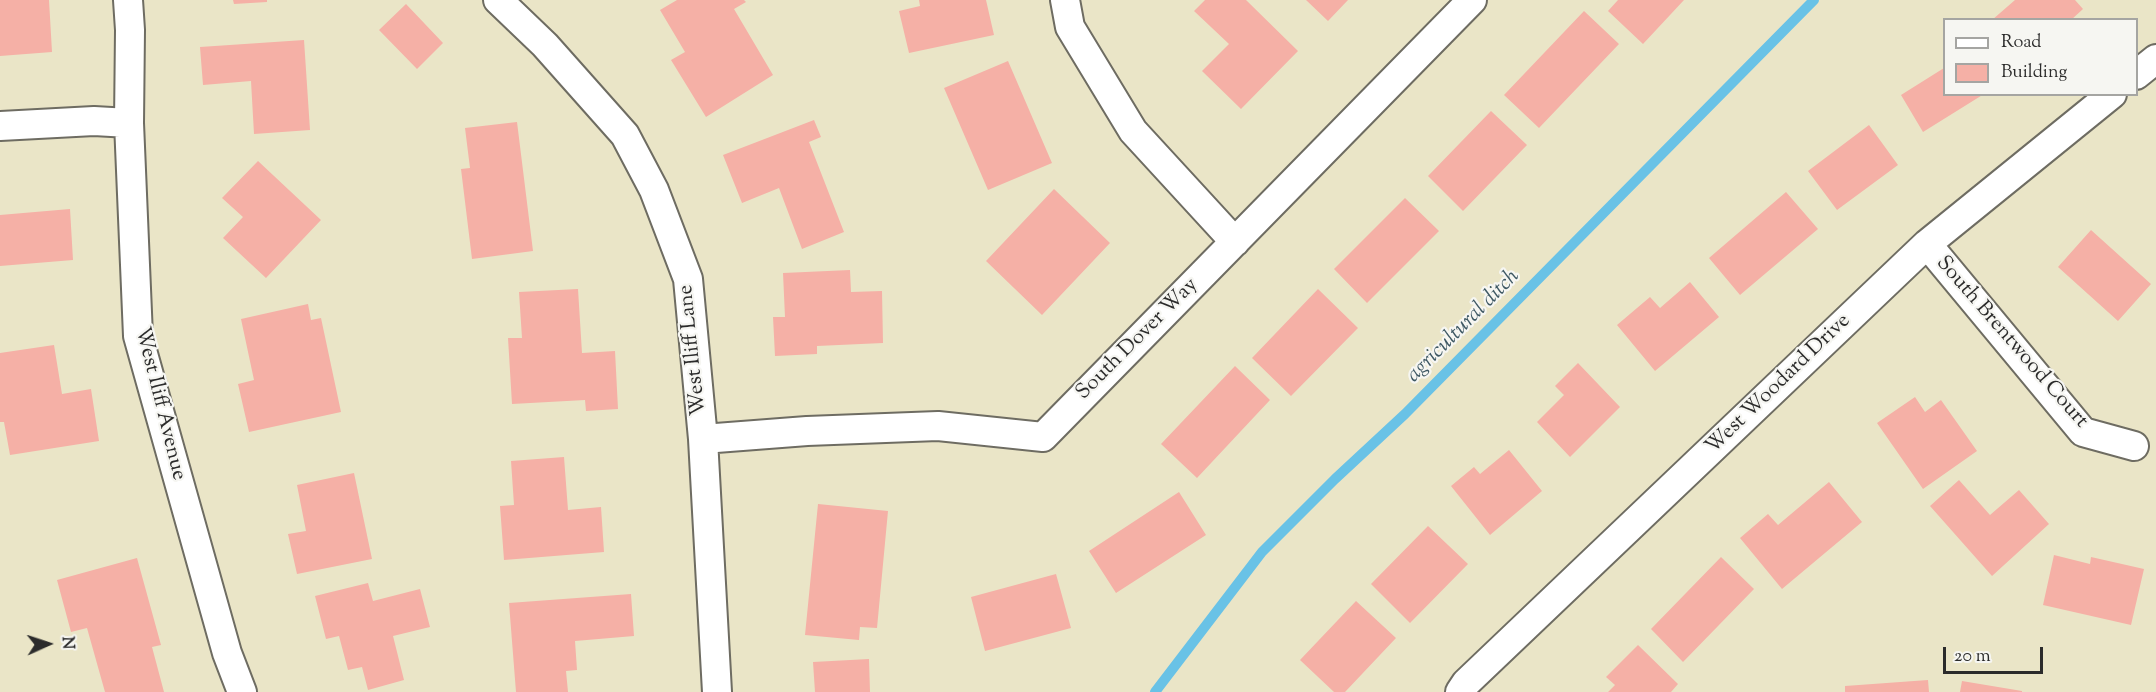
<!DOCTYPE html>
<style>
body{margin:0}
#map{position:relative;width:2156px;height:692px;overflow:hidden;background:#eae5c7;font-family:"Sorts Mill Goudy",serif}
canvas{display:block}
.legend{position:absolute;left:1943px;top:18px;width:195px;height:78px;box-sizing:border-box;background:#f6f6f2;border:2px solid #a5a5a2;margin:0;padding:8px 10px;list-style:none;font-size:18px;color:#2b2b2b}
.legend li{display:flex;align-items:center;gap:12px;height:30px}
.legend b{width:30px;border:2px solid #a5a5a2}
.north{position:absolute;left:18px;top:614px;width:60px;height:60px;-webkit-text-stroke:4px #f6f6f2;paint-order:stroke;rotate:87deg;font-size:16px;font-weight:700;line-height:24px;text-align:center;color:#2b2b2b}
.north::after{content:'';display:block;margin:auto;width:21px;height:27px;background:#2b2b2b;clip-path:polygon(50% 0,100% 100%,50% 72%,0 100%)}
.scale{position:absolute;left:1943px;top:647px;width:100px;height:27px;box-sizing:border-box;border:3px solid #2b2b2b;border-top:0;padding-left:8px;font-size:18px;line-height:21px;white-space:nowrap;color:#2b2b2b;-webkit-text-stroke:4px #f6f6f2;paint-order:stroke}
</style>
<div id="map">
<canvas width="2156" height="692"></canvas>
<ul class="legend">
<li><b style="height:8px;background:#fff"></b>Road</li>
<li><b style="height:16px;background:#f5b0a6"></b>Building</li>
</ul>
<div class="north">N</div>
<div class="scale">20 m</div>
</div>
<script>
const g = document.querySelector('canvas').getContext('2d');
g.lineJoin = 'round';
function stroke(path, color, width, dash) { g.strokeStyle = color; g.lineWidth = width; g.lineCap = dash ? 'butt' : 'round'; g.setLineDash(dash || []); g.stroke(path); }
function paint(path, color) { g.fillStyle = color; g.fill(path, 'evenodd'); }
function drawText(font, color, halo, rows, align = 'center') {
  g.font = font + ' "Sorts Mill Goudy",serif'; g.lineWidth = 4.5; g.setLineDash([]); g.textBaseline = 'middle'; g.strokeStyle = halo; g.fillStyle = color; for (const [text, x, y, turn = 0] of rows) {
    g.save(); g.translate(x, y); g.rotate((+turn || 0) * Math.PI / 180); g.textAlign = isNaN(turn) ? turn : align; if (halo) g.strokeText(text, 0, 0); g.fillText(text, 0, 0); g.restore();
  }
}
stroke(new Path2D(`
 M 1155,692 L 1262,552 L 1335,479 L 1405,414 L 1814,0`), '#69c2e6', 10);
paint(new Path2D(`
 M 0,0 L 49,0 L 52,52 L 0,56 Z
 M 233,0 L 267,0 L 267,2 L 234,4 Z
 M 677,0 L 744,0 L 746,2 L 734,9 L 773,75 L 706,117 L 671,60 L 685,52 L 660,10 Z
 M 919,0 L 986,0 L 994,35 L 909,53 L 899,11 L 920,6 Z
 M 1205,0 L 1246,0 L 1298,51 L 1241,109 L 1202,71 L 1229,44 L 1194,11 Z
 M 1306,0 L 1348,0 L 1328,21 Z
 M 1618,0 L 1684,0 L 1643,44 L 1608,11 Z
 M 2015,0 L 2075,0 L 2083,9 L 2071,20 L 1992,20 Z
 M 406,4 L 443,43 L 417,69 L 379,30 Z
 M 1584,11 L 1619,44 L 1539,128 L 1504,95 Z
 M 304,40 L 310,130 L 254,134 L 251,81 L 203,85 L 200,47 Z
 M 1008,61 L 1052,163 L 988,190 L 944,88 Z
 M 1944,68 L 1944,94 L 1984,94 L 1923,132 L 1901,95 Z
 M 1491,111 L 1527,145 L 1463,211 L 1428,176 Z
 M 814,120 L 821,137 L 809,142 L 844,232 L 802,249 L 779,188 L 742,203 L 723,155 Z
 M 517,122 L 533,251 L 472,259 L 461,169 L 470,168 L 465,128 Z
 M 1869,125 L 1898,165 L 1837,210 L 1808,171 Z
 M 258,161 L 321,220 L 266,278 L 223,238 L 243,217 L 222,198 Z
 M 1054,189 L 1110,243 L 1042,315 L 986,261 Z
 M 1786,192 L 1818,229 L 1740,295 L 1709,258 Z
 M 1405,198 L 1439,231 L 1367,303 L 1334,269 Z
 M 70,209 L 73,260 L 0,266 L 0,215 Z
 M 2091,230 L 2151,284 L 2118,321 L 2058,267 Z
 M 850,270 L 851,292 L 882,291 L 883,343 L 817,346 L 817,354 L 775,356 L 773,317 L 785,317 L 783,273 Z
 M 1690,282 L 1719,317 L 1655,371 L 1617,325 L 1650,297 L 1660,308 Z
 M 578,289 L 582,353 L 615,351 L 618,409 L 586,411 L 585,400 L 512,404 L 508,338 L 522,338 L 519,292 Z
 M 1318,289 L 1358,328 L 1291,396 L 1252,358 Z
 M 308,304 L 311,320 L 321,318 L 341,412 L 249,432 L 238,384 L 254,380 L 241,319 Z
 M 54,345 L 62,394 L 91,389 L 99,441 L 10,455 L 4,422 L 0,422 L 0,353 Z
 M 1578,363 L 1620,407 L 1570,457 L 1537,422 L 1564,395 L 1555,386 Z
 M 1235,366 L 1270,400 L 1197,478 L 1161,444 Z
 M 1915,397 L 1925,412 L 1941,400 L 1977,451 L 1923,489 L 1877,423 Z
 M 1509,450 L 1542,491 L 1490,535 L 1451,486 L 1474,467 L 1480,474 Z
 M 564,457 L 568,510 L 601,507 L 604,552 L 504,560 L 500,506 L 514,505 L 511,461 Z
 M 354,473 L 372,559 L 297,574 L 288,534 L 306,531 L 297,485 Z
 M 1959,480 L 1990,515 L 2019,490 L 2049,524 L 1992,576 L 1930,506 Z
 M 1829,482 L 1862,522 L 1782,589 L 1740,538 L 1768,514 L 1778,525 Z
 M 1179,492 L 1206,535 L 1116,593 L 1089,551 Z
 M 818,504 L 888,511 L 877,628 L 860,627 L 859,640 L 805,635 Z
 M 1428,526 L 1468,564 L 1410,623 L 1371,584 Z
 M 2054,555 L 2090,564 L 2091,557 L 2144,569 L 2131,625 L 2043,605 Z
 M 1721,557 L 1754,589 L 1683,662 L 1651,629 Z
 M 137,558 L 161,645 L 152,647 L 164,692 L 105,692 L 87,628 L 71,632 L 57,580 Z
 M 1056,574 L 1071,628 L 985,651 L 971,597 Z
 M 368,583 L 373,601 L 420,589 L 430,627 L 393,636 L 404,680 L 368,690 L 362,667 L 348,670 L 339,636 L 326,639 L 315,596 Z
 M 631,594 L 634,636 L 575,641 L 577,670 L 566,671 L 568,692 L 516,692 L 509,603 Z
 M 1356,601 L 1396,638 L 1345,692 L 1334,692 L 1300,660 Z
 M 1638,645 L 1678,684 L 1671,692 L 1608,692 L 1615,685 L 1606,677 Z
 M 869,659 L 870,692 L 815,692 L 813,662 Z
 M 1928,680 L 1929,692 L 1845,692 L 1845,686 Z
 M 1962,681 L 2022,691 L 2022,692 L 1960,692 Z`), '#f5b0a6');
const street = new Path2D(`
 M 128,0 L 130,30 L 129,123 L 138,336 L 227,653 L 242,692
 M 498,0 L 545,45 L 625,135 L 654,190 L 688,279 L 703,439 L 717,692
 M 1065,0 L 1070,27 L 1133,131 L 1235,242
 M 2136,75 L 2156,59
 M 0,126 L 94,121 L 129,123
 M 1927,244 L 2083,432 L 2134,446
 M 703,439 L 807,431 L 938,426 L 1043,437 L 1472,0
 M 1460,692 L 1466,683 L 1927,244 L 2112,94`);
stroke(street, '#6e6c62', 32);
stroke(street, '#fff', 28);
drawText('21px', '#2b2b2b', '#f6f6f2', [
 ["South Dover Way",1138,340,-45],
 ["South Brentwood Court",2011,343,49],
 ["West Iliff Lane",694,350,-96],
 ["West Woodard Drive",1779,385,-44],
 ["West Iliff Avenue",159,404,76]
]);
drawText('italic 22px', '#3e5863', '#f6f6f2', [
 ["agricultural ditch",1464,327,-45]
]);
</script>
